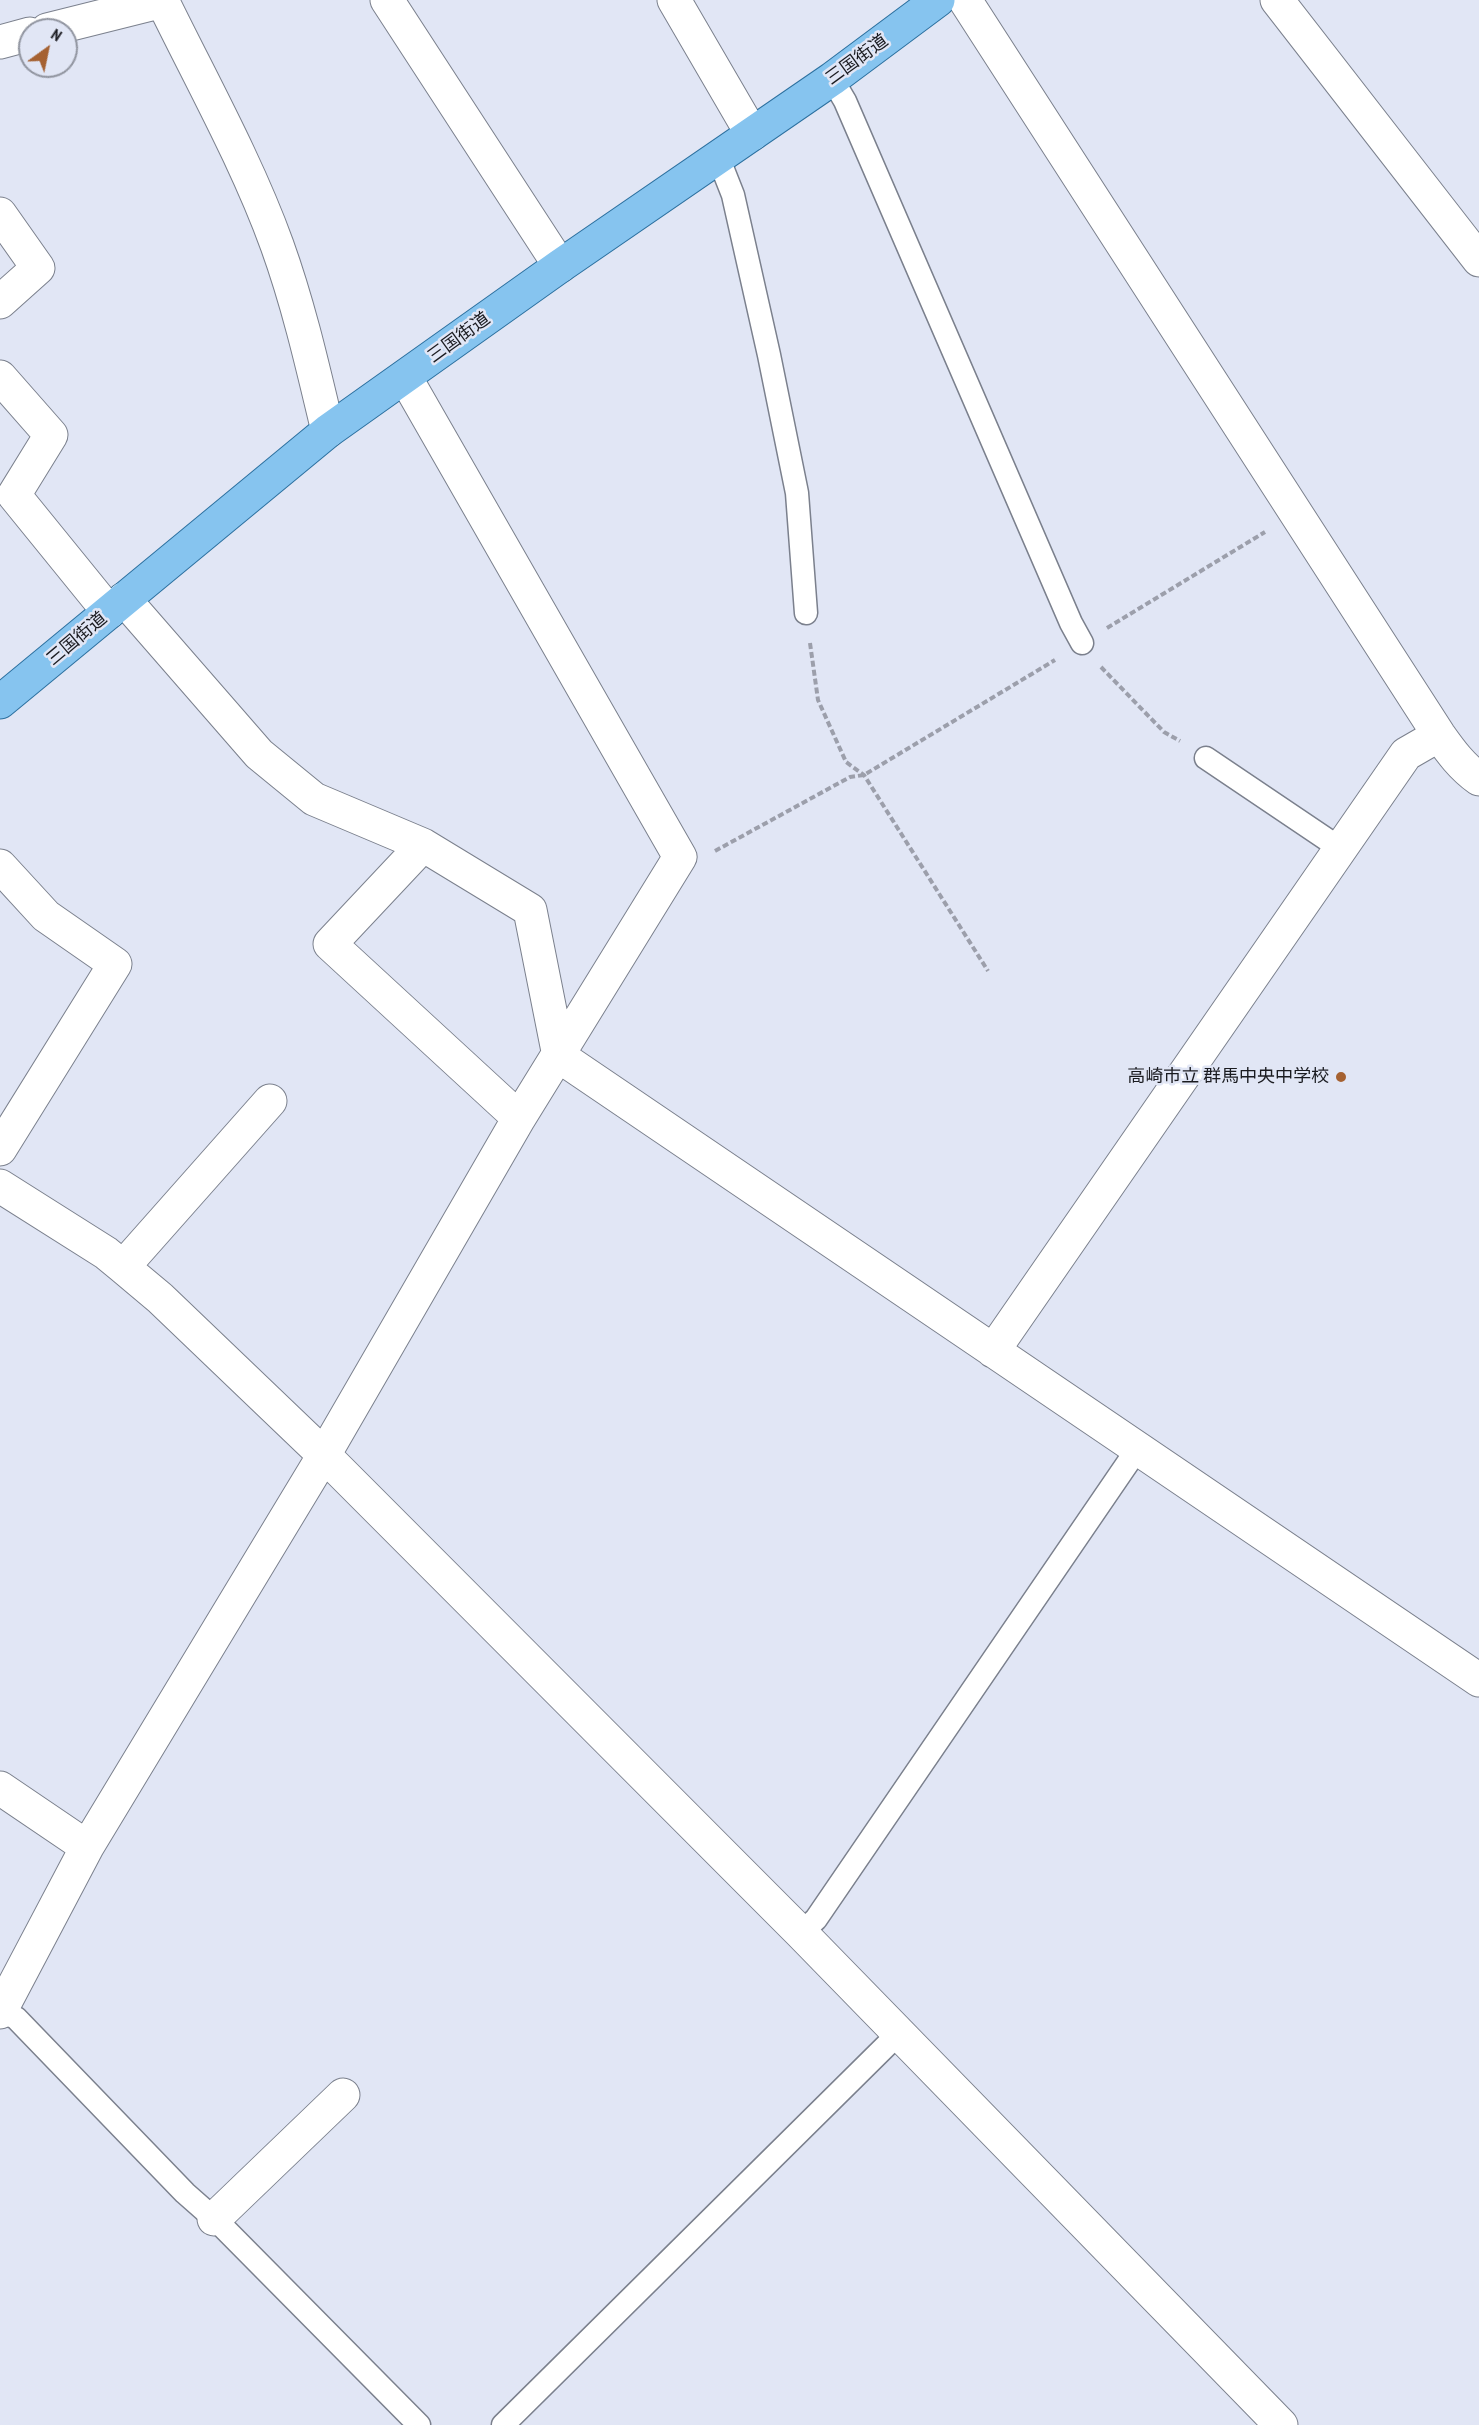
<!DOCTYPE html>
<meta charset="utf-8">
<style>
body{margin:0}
#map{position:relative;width:1479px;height:2425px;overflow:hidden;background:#e1e6f5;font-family:"PT Sans Narrow",sans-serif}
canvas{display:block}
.north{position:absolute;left:18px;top:18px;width:60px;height:60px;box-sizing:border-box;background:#e1e6f5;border:2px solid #9195a0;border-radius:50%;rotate:33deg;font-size:16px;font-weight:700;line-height:24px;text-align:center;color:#1a1b20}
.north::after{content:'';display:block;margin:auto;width:21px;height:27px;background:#a56131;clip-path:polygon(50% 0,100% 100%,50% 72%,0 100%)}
</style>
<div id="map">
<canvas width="1479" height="2425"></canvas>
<div class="north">N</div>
</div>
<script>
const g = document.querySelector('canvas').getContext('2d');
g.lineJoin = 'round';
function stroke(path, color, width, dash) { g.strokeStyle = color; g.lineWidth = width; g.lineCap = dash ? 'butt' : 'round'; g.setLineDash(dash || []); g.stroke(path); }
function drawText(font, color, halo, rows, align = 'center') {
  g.font = font + ' "PT Sans Narrow","Noto Sans JP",sans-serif'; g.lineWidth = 5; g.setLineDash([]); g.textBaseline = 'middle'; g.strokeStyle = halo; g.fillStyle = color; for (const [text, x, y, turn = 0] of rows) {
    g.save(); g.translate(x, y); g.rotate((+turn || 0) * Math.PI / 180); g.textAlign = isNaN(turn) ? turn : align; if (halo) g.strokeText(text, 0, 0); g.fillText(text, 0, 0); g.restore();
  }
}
const lane = new Path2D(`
 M 832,79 L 845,101 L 1071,623 L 1082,643
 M 718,157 L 733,195 L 769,355 L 797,493 L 806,613
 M 1206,758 L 1341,849
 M 801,1933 L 816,1919 L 1138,1448
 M 0,2011 L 16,2018 L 185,2193 L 219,2223 L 419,2425
 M 503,2425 L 898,2034`);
const street = new Path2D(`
 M 162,0 C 201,80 247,162 277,245 C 299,306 313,368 328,431
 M 387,0 L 560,266
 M 674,0 L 752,134
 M 965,0 L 1439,735 C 1451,752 1462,767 1479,779
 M 1277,0 L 1479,260
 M 47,30 L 163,1
 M 0,42 L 30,34
 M 0,214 L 38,268 L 0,302
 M 0,377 L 51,435 L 14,495 L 109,612
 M 124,599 L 259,754 L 314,799 L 423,845 L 530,910 L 559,1056 L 1479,1680
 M 423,845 L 330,944 L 519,1118
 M 0,866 L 46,916 L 115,964 L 0,1149
 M 0,1186 L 106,1253 L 123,1267 L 160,1298 L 324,1455 L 801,1933 L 1281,2425
 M 123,1267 L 270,1101
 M 993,1351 L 1406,754 L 1439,735
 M 0,1788 L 87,1847
 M 0,2012 L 87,1847 L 324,1455 L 519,1118 L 680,857 L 405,377
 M 214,2219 L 343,2095`);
const primary = new Path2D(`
 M 0,702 L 328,431 L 560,266 L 832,79 L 938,0`);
stroke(lane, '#7b808d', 25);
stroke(street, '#7b808d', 35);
stroke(primary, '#2c709f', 35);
stroke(new Path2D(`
 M 1107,628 L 1265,532
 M 810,643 L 818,700 L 846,762 L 864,775 L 988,971
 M 1101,667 L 1164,732 L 1180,741
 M 715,851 L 850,777 L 864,775 L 1055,660`), '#9c9fab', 4, [6, 3]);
stroke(lane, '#fff', 22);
stroke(street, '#fff', 33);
stroke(primary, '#86c4ef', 33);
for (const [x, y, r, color] of [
 [1341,1077,6,"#a56131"]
]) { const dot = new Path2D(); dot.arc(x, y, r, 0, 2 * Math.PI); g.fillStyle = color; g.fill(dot); stroke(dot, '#e1e6f5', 2); }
drawText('18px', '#1a1b20', '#e1e6f5', [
 ["三国街道",857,60,-36],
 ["三国街道",459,338,-36],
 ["三国街道",77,639,-40]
]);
drawText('18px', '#1a1b20', '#e1e6f5', [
 ["高崎市立 群馬中央中学校",1329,1077]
], 'right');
</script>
